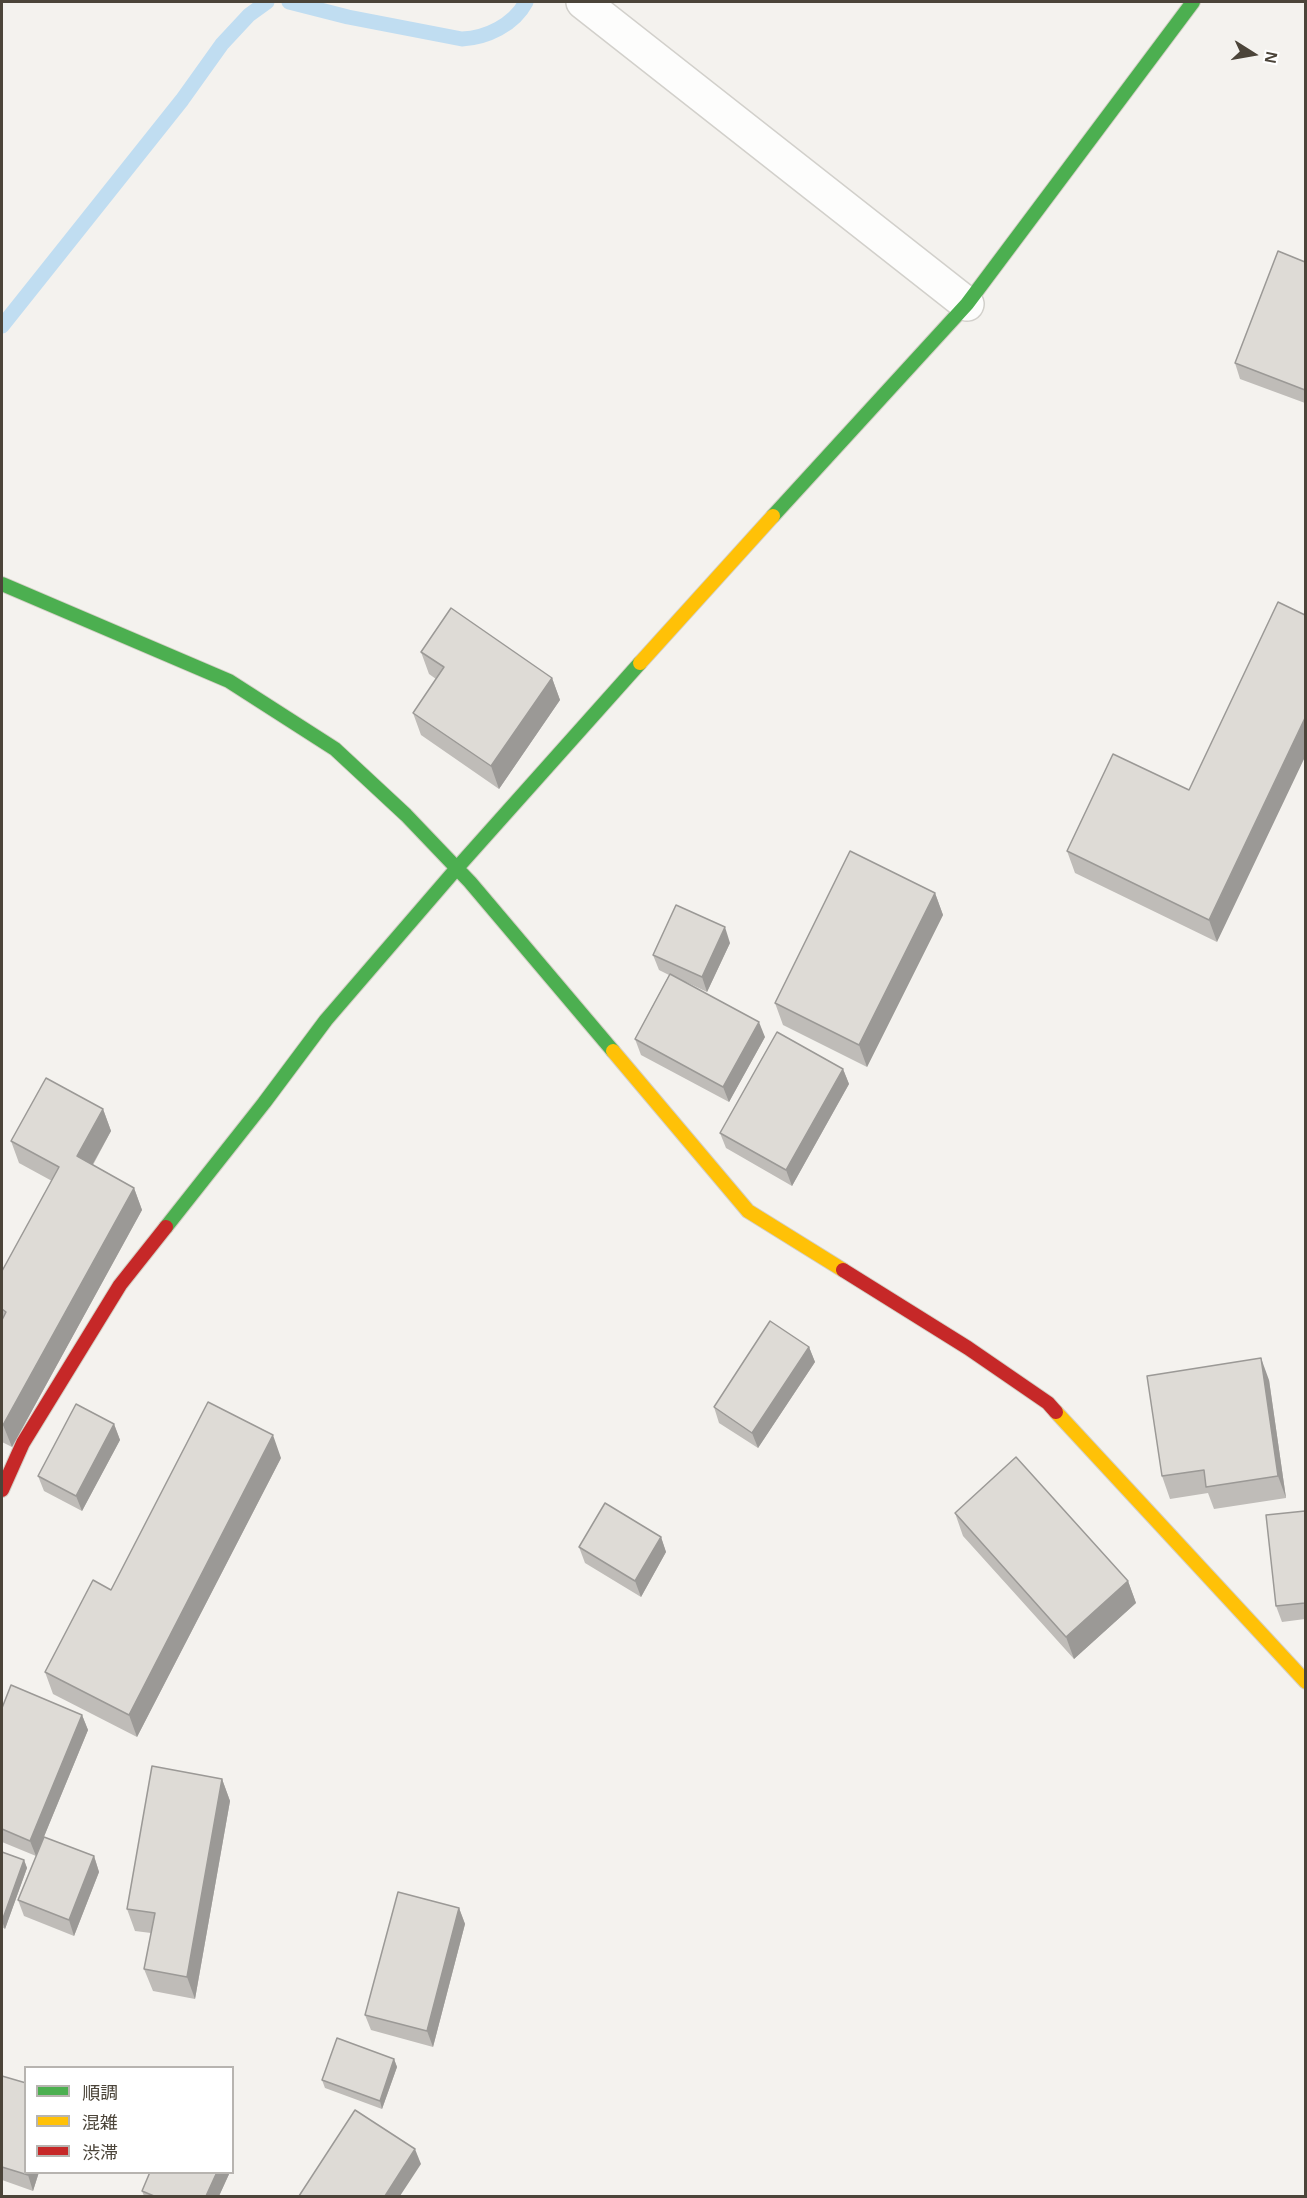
<!DOCTYPE html>
<meta charset="utf-8">
<style>
body{margin:0}
#map{position:relative;width:1307px;height:2198px;overflow:hidden;background:#f4f2ee;font-family:Helvetica,"Noto Sans JP",sans-serif}
canvas{display:block}
.frame{position:absolute;inset:0;border:3px solid #4b4439;pointer-events:none}
.legend{position:absolute;left:24px;top:2066px;width:210px;height:108px;box-sizing:border-box;background:#fff;border:2px solid #b7b4b0;margin:0;padding:8px 10px;list-style:none;font-size:18px;color:#4b4439}
.legend li{display:flex;align-items:center;gap:12px;height:30px}
.legend b{width:30px;border:2px solid #b7b4b0}
.north{position:absolute;left:1223px;top:24px;width:60px;height:60px;-webkit-text-stroke:4px #fff;paint-order:stroke;rotate:101deg;font-size:16px;font-weight:700;line-height:24px;text-align:center;color:#4b4439}
.north::after{content:'';display:block;margin:auto;width:21px;height:27px;background:#4b4439;clip-path:polygon(50% 0,100% 100%,50% 72%,0 100%)}
</style>
<div id="map">
<canvas width="1307" height="2198"></canvas>
<div class="frame"></div>
<ul class="legend">
<li><b style="height:8px;background:#4caf50"></b>順調</li>
<li><b style="height:8px;background:#ffc107"></b>混雑</li>
<li><b style="height:8px;background:#c62828"></b>渋滞</li>
</ul>
<div class="north">N</div>
</div>
<script>
const g = document.querySelector('canvas').getContext('2d');
g.lineJoin = 'round';
function stroke(path, color, width, dash) { g.strokeStyle = color; g.lineWidth = width; g.lineCap = dash ? 'butt' : 'round'; g.setLineDash(dash || []); g.stroke(path); }
function paint(path, color) { g.fillStyle = color; g.fill(path, 'evenodd'); }
stroke(new Path2D(`
 M 289,2 L 348,17 L 462,39 C 486,38 514,25 526,2
 M 2,326 L 182,100 L 222,44 L 249,15 L 267,2`), '#c0ddf1', 15);
const street = new Path2D(`
 M 583,2 L 967,304`);
const fast = new Path2D(`
 M 773,516 L 967,304 L 1193,2
 M 2,584 L 229,681 L 335,749 L 406,815 L 470,882 L 613,1051
 M 166,1227 L 264,1103 L 326,1020 L 457,868 L 640,663`);
const slow = new Path2D(`
 M 640,663 L 773,516
 M 613,1051 L 748,1211 L 843,1270
 M 1056,1412 L 1306,1682`);
const jam = new Path2D(`
 M 843,1270 L 968,1348 L 1048,1403 L 1056,1412
 M 2,1490 L 23,1443 L 120,1285 L 166,1227`);
stroke(street, '#d2d0cb', 36);
stroke(fast, '#d3cfc5', 16);
stroke(slow, '#d3cfc5', 16);
stroke(jam, '#d3cfc5', 16);
stroke(street, '#fdfdfc', 33);
stroke(fast, '#4caf50', 14);
stroke(slow, '#ffc107', 14);
stroke(jam, '#c62828', 14);
paint(new Path2D(`
 M 1305,262 L 1305,403 L 1240,379 L 1235,363 Z
 M 421,652 L 552,678 L 560,700 L 499,789 L 421,735 L 413,713 L 436,679 L 429,674 Z
 M 1189,790 L 1217,942 L 1075,873 L 1067,851 Z
 M 935,893 L 943,915 L 867,1067 L 783,1025 L 775,1003 Z
 M 730,943 L 707,992 L 686,982 L 765,1037 L 729,1102 L 641,1055 L 635,1039 L 669,975 L 659,970 L 653,955 Z
 M 843,1069 L 849,1084 L 792,1186 L 726,1148 L 720,1133 Z
 M 103,1109 L 111,1131 L 93,1165 L 134,1188 L 142,1210 L 12,1447 L 2,1442 L 2,1271 L 52,1181 L 19,1163 L 11,1141 Z
 M 809,1347 L 815,1362 L 758,1448 L 719,1423 L 714,1407 Z
 M 1269,1380 L 1286,1498 L 1214,1509 L 1208,1493 L 1170,1499 L 1162,1476 Z
 M 114,1424 L 120,1440 L 82,1511 L 44,1491 L 38,1476 Z
 M 281,1458 L 137,1737 L 53,1694 L 45,1672 L 111,1590 Z
 M 1305,1511 L 1305,1619 L 1282,1622 L 1276,1606 Z
 M 955,1513 L 1128,1581 L 1136,1603 L 1074,1659 L 963,1536 Z
 M 661,1537 L 666,1552 L 641,1597 L 585,1563 L 579,1547 Z
 M 2,1708 L 82,1715 L 88,1730 L 36,1856 L 2,1842 Z
 M 222,1779 L 230,1801 L 195,1999 L 153,1991 L 144,1969 L 151,1933 L 135,1931 L 127,1909 Z
 M 2,1852 L 24,1860 L 27,1868 L 5,1929 L 2,1927 Z
 M 94,1856 L 99,1872 L 74,1936 L 24,1916 L 18,1900 Z
 M 459,1908 L 465,1924 L 433,2047 L 371,2030 L 365,2015 Z
 M 394,2059 L 397,2067 L 382,2109 L 325,2088 L 322,2080 Z
 M 2,2076 L 39,2172 L 33,2191 L 2,2180 Z
 M 150,2172 L 230,2172 L 219,2196 L 144,2196 L 142,2191 Z`), '#bfbcb8');
paint(new Path2D(`
 M 552,678 L 560,700 L 499,789 L 491,766 Z
 M 1305,718 L 1305,757 L 1217,942 L 1209,920 Z
 M 935,893 L 943,915 L 867,1067 L 859,1045 Z
 M 725,927 L 730,943 L 707,992 L 702,977 Z
 M 759,1022 L 765,1037 L 729,1102 L 723,1087 Z
 M 843,1069 L 849,1084 L 792,1186 L 786,1170 Z
 M 103,1109 L 111,1131 L 85,1178 L 77,1156 Z
 M 134,1188 L 142,1210 L 12,1447 L 3,1425 Z
 M 809,1347 L 815,1362 L 758,1448 L 752,1433 Z
 M 1261,1358 L 1269,1380 L 1286,1498 L 1278,1476 Z
 M 114,1424 L 120,1440 L 82,1511 L 76,1496 Z
 M 273,1435 L 281,1458 L 137,1737 L 129,1715 Z
 M 661,1537 L 666,1552 L 641,1597 L 635,1581 Z
 M 1128,1581 L 1136,1603 L 1074,1659 L 1066,1637 Z
 M 82,1715 L 88,1730 L 36,1856 L 30,1841 Z
 M 222,1779 L 230,1801 L 195,1999 L 187,1977 Z
 M 94,1856 L 99,1872 L 74,1936 L 69,1920 Z
 M 24,1860 L 27,1868 L 5,1929 L 2,1921 Z
 M 459,1908 L 465,1924 L 433,2047 L 427,2031 Z
 M 394,2059 L 397,2067 L 382,2109 L 380,2101 Z
 M 415,2149 L 421,2164 L 400,2196 L 385,2196 Z
 M 28,2172 L 39,2172 L 33,2191 L 28,2175 Z
 M 217,2172 L 230,2172 L 219,2196 L 206,2196 Z`), '#9b9996');
const building = new Path2D(`
 M 1278,251 L 1305,262 L 1305,390 L 1235,363 Z
 M 1278,602 L 1305,615 L 1305,718 L 1209,920 L 1067,851 L 1113,754 L 1189,790 Z
 M 451,608 L 552,678 L 491,766 L 413,713 L 444,667 L 421,652 Z
 M 850,851 L 935,893 L 859,1045 L 775,1003 Z
 M 676,905 L 725,927 L 702,977 L 653,955 Z
 M 670,974 L 759,1022 L 723,1087 L 635,1039 Z
 M 777,1032 L 843,1069 L 786,1170 L 720,1133 Z
 M 46,1078 L 103,1109 L 77,1156 L 134,1188 L 3,1425 L 2,1424 L 2,1320 L 6,1312 L 2,1309 L 2,1271 L 59,1167 L 11,1141 Z
 M 770,1321 L 809,1347 L 752,1433 L 714,1407 Z
 M 1261,1358 L 1278,1476 L 1206,1487 L 1204,1470 L 1162,1476 L 1147,1376 Z
 M 208,1402 L 273,1435 L 129,1715 L 45,1672 L 93,1580 L 111,1590 Z
 M 76,1404 L 114,1424 L 76,1496 L 38,1476 Z
 M 1016,1457 L 1128,1581 L 1066,1637 L 955,1513 Z
 M 605,1503 L 661,1537 L 635,1581 L 579,1547 Z
 M 1305,1511 L 1305,1603 L 1276,1606 L 1266,1515 Z
 M 11,1685 L 82,1715 L 30,1841 L 2,1829 L 2,1708 Z
 M 152,1766 L 222,1779 L 187,1977 L 144,1969 L 155,1913 L 127,1909 Z
 M 44,1837 L 94,1856 L 69,1920 L 18,1900 Z
 M 2,1852 L 24,1860 L 2,1921 Z
 M 398,1892 L 459,1908 L 427,2031 L 365,2015 Z
 M 337,2038 L 394,2059 L 380,2101 L 322,2080 Z
 M 2,2076 L 26,2083 L 26,2172 L 28,2172 L 28,2175 L 2,2167 Z
 M 355,2110 L 415,2149 L 385,2196 L 299,2196 Z
 M 150,2172 L 217,2172 L 206,2196 L 154,2196 L 142,2191 Z`);
paint(building, '#dedbd6');
stroke(building, '#9b9996', 1.5);
</script>
